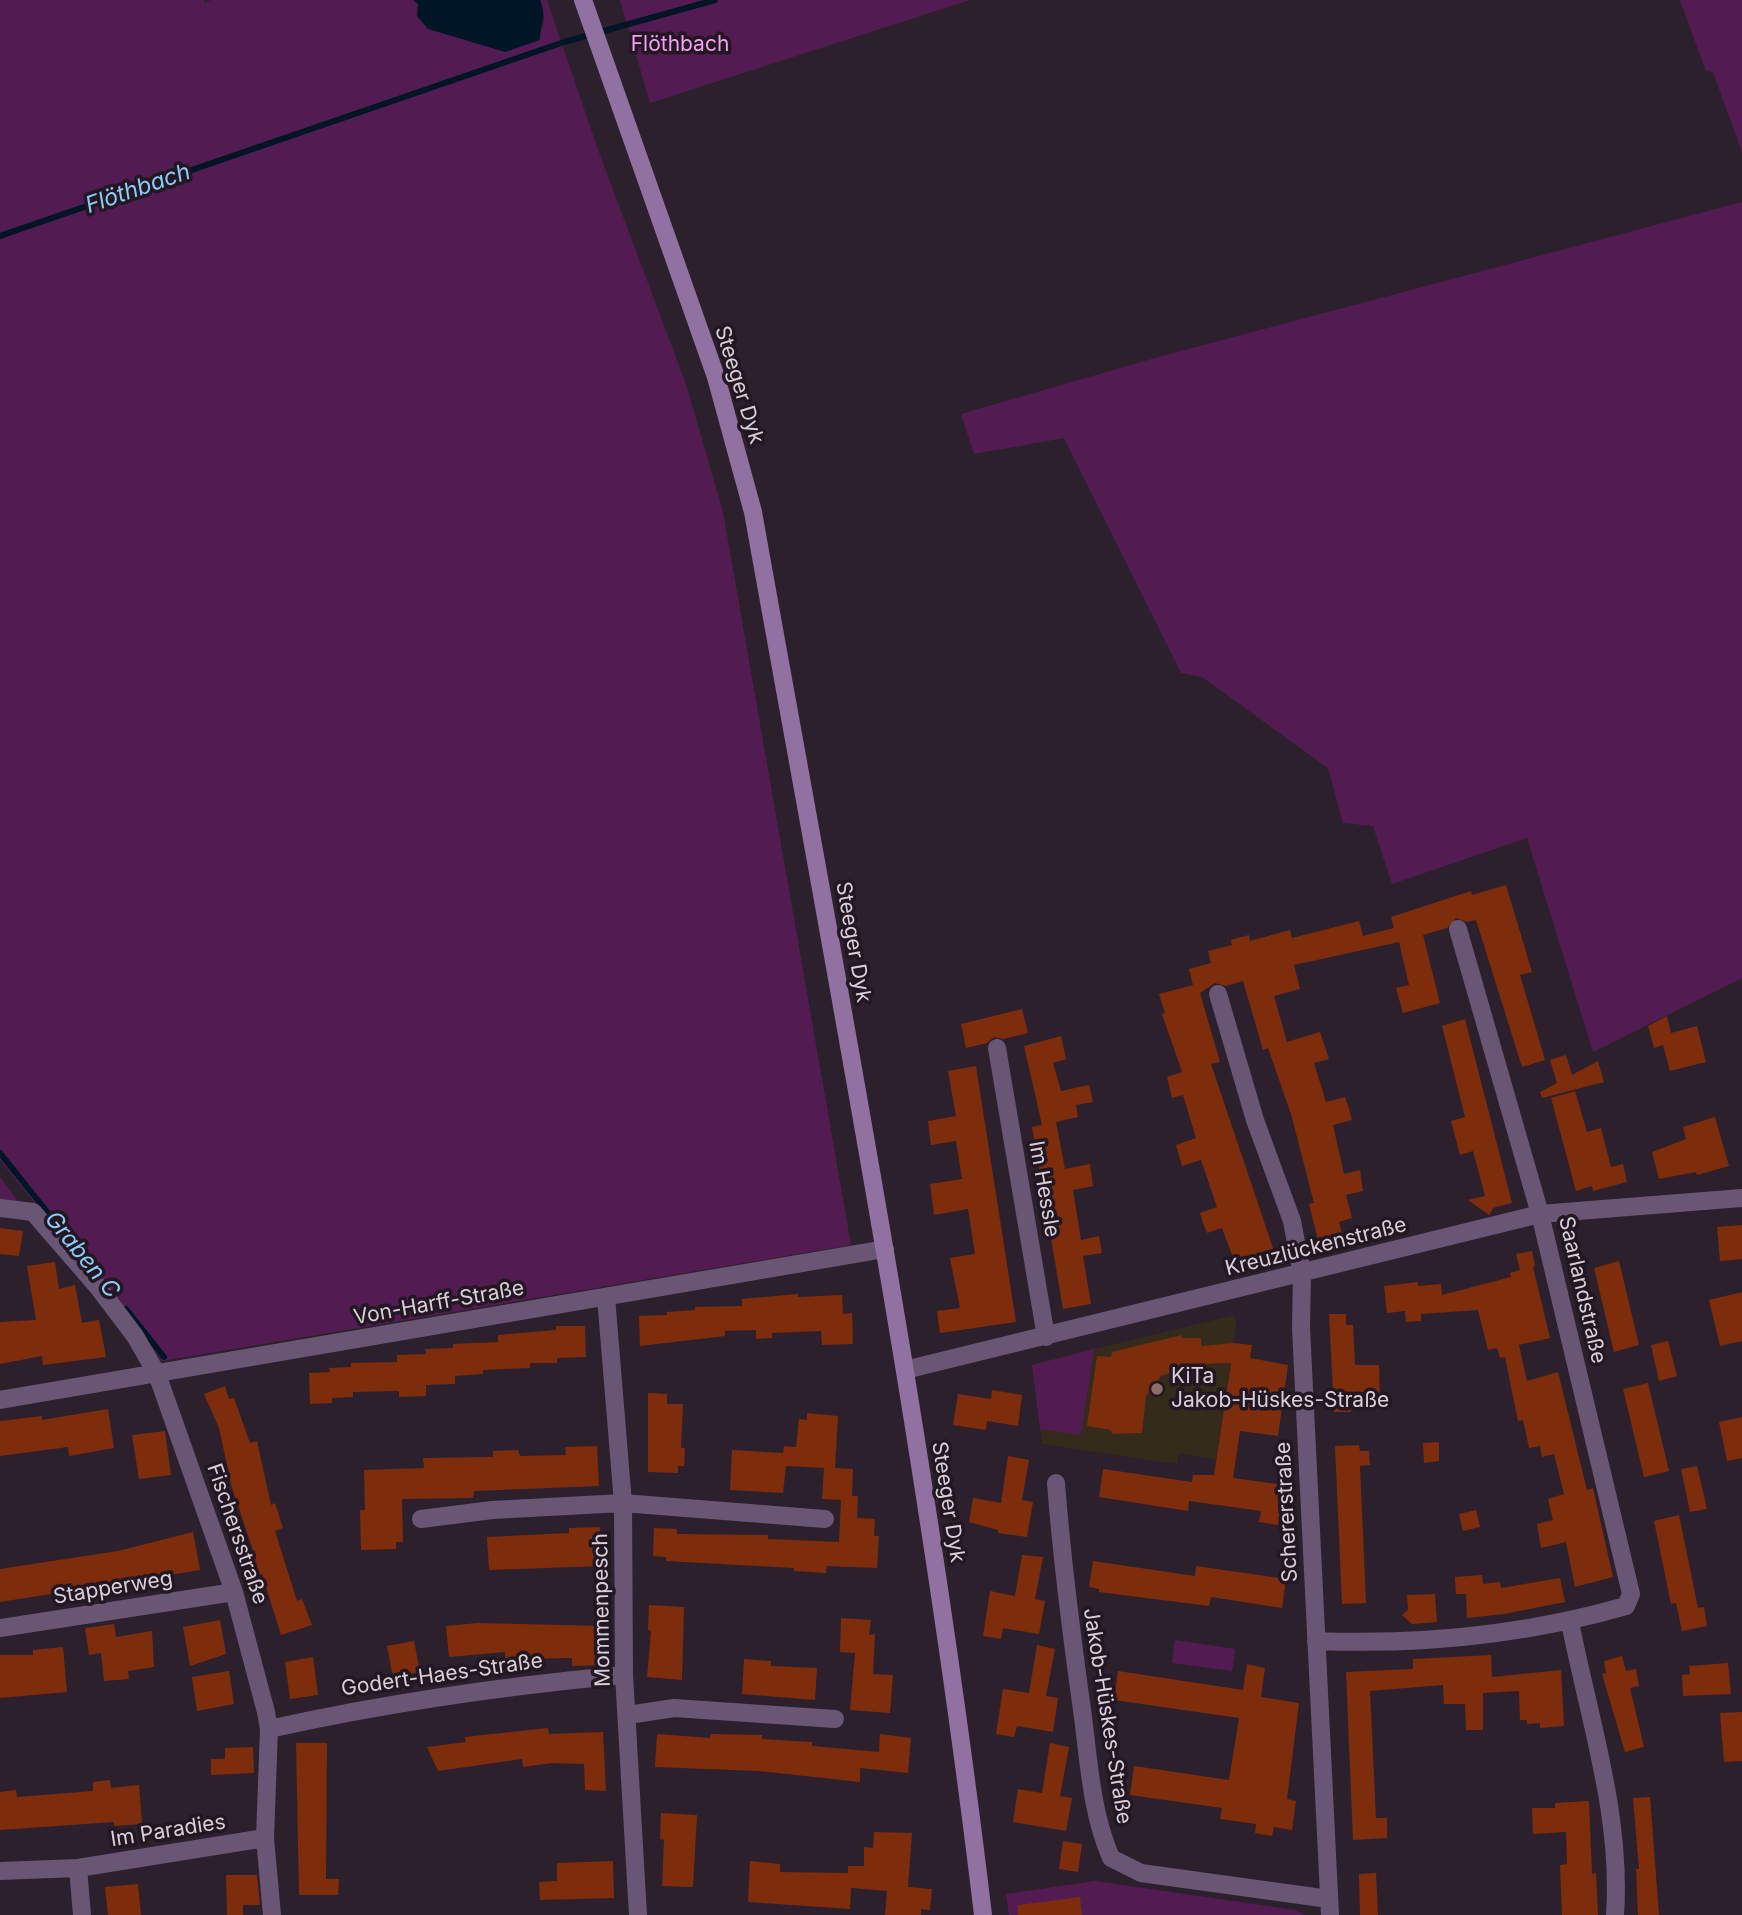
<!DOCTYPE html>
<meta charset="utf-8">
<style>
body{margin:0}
canvas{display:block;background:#2c202c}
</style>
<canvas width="1742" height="1915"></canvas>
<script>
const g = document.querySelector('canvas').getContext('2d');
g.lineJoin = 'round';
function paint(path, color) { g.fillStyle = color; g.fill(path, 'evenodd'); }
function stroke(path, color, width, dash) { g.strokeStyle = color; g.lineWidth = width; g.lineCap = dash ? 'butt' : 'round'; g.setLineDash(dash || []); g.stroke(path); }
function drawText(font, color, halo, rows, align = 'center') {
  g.font = font + ' Inter,sans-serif'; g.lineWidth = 7; g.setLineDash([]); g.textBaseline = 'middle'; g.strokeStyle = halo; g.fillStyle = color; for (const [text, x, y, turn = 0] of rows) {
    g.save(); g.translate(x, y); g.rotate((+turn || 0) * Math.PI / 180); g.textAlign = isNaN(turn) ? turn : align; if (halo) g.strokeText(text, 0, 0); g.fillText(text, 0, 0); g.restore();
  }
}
paint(new Path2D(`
 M 1235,1315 L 1236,1326 L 1216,1459 L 1179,1454 L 1177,1464 L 1042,1444 L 1040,1429 L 1081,1434 L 1094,1349 Z`), '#342b1b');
paint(new Path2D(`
 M 0,0 L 203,0 L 205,3 L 211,0 L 413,0 L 418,4 L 539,36 C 546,23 545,13 540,0 L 547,0 L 597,147 L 686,384 L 723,512 L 851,1245 L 162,1361 L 0,1160 Z
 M 620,0 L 970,0 L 650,103 Z
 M 1680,0 L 1742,0 L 1742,152 L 1713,72 L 1706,71 Z
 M 1742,202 L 1742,978 L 1593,1052 L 1527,838 L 1392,884 L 1373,826 L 1343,823 L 1328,768 L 1202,677 L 1181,673 L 1064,438 L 974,454 L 961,414 L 1155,358 Z
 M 0,1177 L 21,1205 L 0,1202 Z
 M 1094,1349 L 1081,1435 L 1040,1429 L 1032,1365 Z
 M 1175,1640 L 1235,1649 L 1232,1671 L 1172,1663 Z
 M 1095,1881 L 1295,1910 L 1305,1915 L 1009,1915 L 1006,1894 Z`), '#521c52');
paint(new Path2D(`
 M 413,0 L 540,0 C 547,17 540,24 540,40 L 505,52 L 428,29 L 417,16 L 418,4 Z`), '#001626');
stroke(new Path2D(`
 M 0,236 L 564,42 L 715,0
 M 0,1153 L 88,1263
 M 126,1309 L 164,1357`), '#001626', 6);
paint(new Path2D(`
 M 1506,885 L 1532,972 L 1520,975 L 1545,1060 L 1522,1067 L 1476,920 L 1467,922 L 1456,918 L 1447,928 L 1423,935 L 1440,1003 L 1403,1013 L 1396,988 L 1409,985 L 1399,942 L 1294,965 L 1300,989 L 1274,996 L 1287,1042 L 1320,1032 L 1329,1059 L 1314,1063 L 1326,1102 L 1345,1097 L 1349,1109 L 1352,1120 L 1333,1125 L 1344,1174 L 1360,1170 L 1363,1191 L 1346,1195 L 1352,1218 L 1339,1222 L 1345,1246 L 1321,1252 L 1309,1204 L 1314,1203 L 1291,1114 L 1268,1048 L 1263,1050 L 1243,981 L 1226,986 L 1215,983 L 1200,993 L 1220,1062 L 1211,1064 L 1277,1260 L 1253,1269 L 1252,1263 L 1237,1268 L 1222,1228 L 1207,1233 L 1203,1223 L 1200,1213 L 1217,1207 L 1201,1160 L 1182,1166 L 1176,1145 L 1196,1138 L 1183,1095 L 1172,1098 L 1167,1077 L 1182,1072 L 1162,1014 L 1165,1013 L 1159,994 L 1193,985 L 1189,969 L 1211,963 L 1208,951 L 1232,945 L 1231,940 L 1249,935 L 1250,941 L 1290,930 L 1292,938 L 1359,921 L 1363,936 L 1394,928 L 1391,917 L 1471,891 L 1472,895 Z
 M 1022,1009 L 1028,1033 L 1003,1039 L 994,1037 L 987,1043 L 966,1048 L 961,1024 Z
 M 1667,1016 L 1671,1033 L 1697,1026 L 1706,1062 L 1670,1071 L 1663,1045 L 1654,1048 L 1648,1026 Z
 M 1465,1019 L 1512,1203 L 1493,1208 L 1489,1215 L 1468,1200 L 1485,1196 L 1473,1151 L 1460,1155 L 1451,1121 L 1465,1117 L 1442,1026 Z
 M 1061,1036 L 1066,1059 L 1053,1063 L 1061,1091 L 1089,1085 L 1093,1102 L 1076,1105 L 1078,1117 L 1056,1122 L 1065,1169 L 1090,1164 L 1093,1186 L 1073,1190 L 1081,1240 L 1099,1236 L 1102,1253 L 1083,1256 L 1091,1304 L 1063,1309 L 1032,1127 L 1042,1125 L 1024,1046 Z
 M 1566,1055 L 1572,1075 L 1598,1061 L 1604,1082 L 1542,1098 L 1540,1092 L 1557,1083 L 1550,1060 Z
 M 976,1066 L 1016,1322 L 940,1333 L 937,1311 L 960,1308 L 950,1258 L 975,1254 L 968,1209 L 934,1215 L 930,1184 L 962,1179 L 956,1141 L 931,1145 L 928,1121 L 956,1116 L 948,1071 Z
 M 1575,1091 L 1587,1132 L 1601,1128 L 1611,1167 L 1623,1164 L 1627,1182 L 1593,1191 L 1592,1186 L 1576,1191 L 1551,1098 Z
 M 1715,1117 L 1729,1166 L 1697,1175 L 1696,1172 L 1659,1179 L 1652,1152 L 1686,1139 L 1683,1127 Z
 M 1742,1225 L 1742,1259 L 1720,1261 L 1717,1227 Z
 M 0,1228 L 23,1231 L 19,1256 L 0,1254 Z
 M 1532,1251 L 1535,1266 L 1533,1267 L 1550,1338 L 1519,1345 L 1527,1381 L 1558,1372 L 1587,1490 L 1593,1488 L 1613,1577 L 1575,1587 L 1566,1542 L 1541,1548 L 1537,1524 L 1553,1520 L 1548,1499 L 1564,1494 L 1554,1454 L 1542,1457 L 1540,1446 L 1529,1448 L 1523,1420 L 1518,1421 L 1505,1357 L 1500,1358 L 1497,1348 L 1488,1350 L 1478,1310 L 1421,1314 L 1421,1321 L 1406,1322 L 1405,1311 L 1387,1313 L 1384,1286 L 1418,1282 L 1418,1286 L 1441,1284 L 1442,1295 L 1511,1277 L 1510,1273 L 1520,1270 L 1516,1254 Z
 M 1619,1261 L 1639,1345 L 1614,1352 L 1594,1268 Z
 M 55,1262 L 59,1289 L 75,1285 L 82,1323 L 99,1320 L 106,1357 L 43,1365 L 42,1356 L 0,1364 L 0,1322 L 36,1320 L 27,1266 Z
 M 1742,1292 L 1742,1341 L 1720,1346 L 1709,1300 Z
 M 798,1294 L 798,1297 L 842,1295 L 843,1314 L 852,1313 L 853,1344 L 822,1345 L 821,1331 L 772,1333 L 772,1338 L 756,1339 L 756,1330 L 725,1331 L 725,1336 L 640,1346 L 639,1316 L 667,1315 L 667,1312 L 695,1310 L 695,1307 L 742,1306 L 742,1299 Z
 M 1329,1314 L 1346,1314 L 1346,1325 L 1353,1325 L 1355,1365 L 1379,1365 L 1380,1401 L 1351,1402 L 1351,1412 L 1334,1412 Z
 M 556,1326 L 585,1326 L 586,1357 L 557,1358 L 557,1363 L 530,1363 L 530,1368 L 483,1370 L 483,1374 L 455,1376 L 455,1384 L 426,1385 L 426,1396 L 399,1397 L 399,1391 L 353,1392 L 353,1397 L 332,1398 L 332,1403 L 310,1404 L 309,1373 L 330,1372 L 329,1368 L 351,1367 L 351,1363 L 397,1362 L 397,1355 L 426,1354 L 425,1349 L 453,1348 L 453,1344 L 498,1342 L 498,1335 L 556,1330 Z
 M 1182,1335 L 1182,1338 L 1201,1338 L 1201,1346 L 1234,1343 L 1252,1345 L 1250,1358 L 1288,1365 L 1278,1436 L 1240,1431 L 1233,1478 L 1284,1485 L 1278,1525 L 1259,1522 L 1261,1511 L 1189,1501 L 1188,1511 L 1099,1497 L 1103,1469 L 1192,1482 L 1193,1475 L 1214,1475 L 1231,1363 L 1198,1364 L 1161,1376 L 1146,1396 L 1142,1433 L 1112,1434 L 1111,1430 L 1087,1426 L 1097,1356 L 1111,1357 L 1112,1352 Z
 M 1668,1341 L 1677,1376 L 1659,1381 L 1651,1345 Z
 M 1648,1383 L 1669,1471 L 1644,1477 L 1623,1389 Z
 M 225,1386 L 229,1399 L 234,1398 L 250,1443 L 257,1441 L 271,1505 L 275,1503 L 283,1528 L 275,1531 L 297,1601 L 302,1599 L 312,1625 L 281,1635 L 262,1574 L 257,1575 L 253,1560 L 256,1559 L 232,1488 L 219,1428 L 204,1394 Z
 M 992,1390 L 1022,1395 L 1018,1426 L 987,1421 L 986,1430 L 953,1425 L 958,1394 L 991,1399 Z
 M 648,1393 L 667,1394 L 667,1404 L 683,1404 L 681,1448 L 685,1448 L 684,1466 L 678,1466 L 678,1473 L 648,1472 Z
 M 108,1409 L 114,1448 L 69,1456 L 68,1447 L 0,1456 L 0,1421 L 42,1416 L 42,1420 Z
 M 807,1413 L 838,1416 L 835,1468 L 853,1469 L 852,1496 L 858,1496 L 857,1518 L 875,1519 L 874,1536 L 879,1536 L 877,1568 L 827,1566 L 826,1573 L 794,1571 L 794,1568 L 666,1561 L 666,1557 L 653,1556 L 654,1528 L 677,1529 L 677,1534 L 768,1535 L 768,1539 L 839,1542 L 841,1500 L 822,1499 L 824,1468 L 786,1466 L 783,1493 L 730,1490 L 732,1450 L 783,1453 L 784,1446 L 796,1447 L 799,1419 L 807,1420 Z
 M 1742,1417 L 1742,1458 L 1727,1461 L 1719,1422 Z
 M 165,1431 L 171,1475 L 139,1479 L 132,1435 Z
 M 1439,1442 L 1439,1461 L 1424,1463 L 1423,1443 Z
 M 1359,1445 L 1360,1451 L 1369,1451 L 1370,1465 L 1360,1466 L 1366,1603 L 1342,1604 L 1335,1446 Z
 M 597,1446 L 599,1486 L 474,1491 L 473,1498 L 402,1499 L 403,1542 L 396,1542 L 396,1549 L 361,1550 L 360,1510 L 365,1510 L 364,1470 L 424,1468 L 423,1458 L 493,1457 L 493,1451 L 518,1450 L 520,1456 L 566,1455 L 565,1447 Z
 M 1008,1456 L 1029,1460 L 1022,1500 L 1033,1502 L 1027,1537 L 998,1533 L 998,1530 L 969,1522 L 973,1498 L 1001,1503 Z
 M 1697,1466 L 1707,1509 L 1690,1512 L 1681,1469 Z
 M 1476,1510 L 1480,1527 L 1463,1531 L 1459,1514 Z
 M 1679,1515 L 1698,1608 L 1704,1607 L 1707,1626 L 1682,1631 L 1676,1603 L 1671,1604 L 1654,1521 Z
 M 600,1527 L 602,1566 L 489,1570 L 487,1537 L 569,1533 L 569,1528 Z
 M 193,1532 L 200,1570 L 0,1602 L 0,1569 L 118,1551 Z
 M 1022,1555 L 1043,1557 L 1035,1599 L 1045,1601 L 1039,1634 L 1003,1628 L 1001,1639 L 983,1636 L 990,1591 L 1015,1596 Z
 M 1093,1561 L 1195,1576 L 1196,1566 L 1286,1579 L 1282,1608 L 1211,1597 L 1209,1606 L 1099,1592 L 1099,1589 L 1089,1587 Z
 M 1482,1575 L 1483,1584 L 1500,1582 L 1501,1588 L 1560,1578 L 1565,1602 L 1504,1614 L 1467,1618 L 1466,1594 L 1456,1594 L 1455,1577 Z
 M 1435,1594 L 1437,1622 L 1412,1624 L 1402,1615 L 1408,1610 L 1407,1595 Z
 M 649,1605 L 684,1607 L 682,1680 L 647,1677 L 651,1631 L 648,1630 Z
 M 841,1618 L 871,1620 L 869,1635 L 875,1634 L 873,1674 L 893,1675 L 890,1713 L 850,1710 L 855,1653 L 840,1652 Z
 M 220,1620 L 226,1654 L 190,1666 L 183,1627 Z
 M 478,1623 L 603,1626 L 604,1665 L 572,1666 L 572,1658 L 505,1659 L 505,1652 L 449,1657 L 446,1626 Z
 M 114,1624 L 116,1637 L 152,1631 L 154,1667 L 128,1671 L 129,1679 L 104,1681 L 101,1653 L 89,1655 L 85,1628 Z
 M 414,1641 L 420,1672 L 393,1677 L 387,1646 Z
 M 1037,1645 L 1055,1649 L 1046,1696 L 1058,1698 L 1053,1732 L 1017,1726 L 1014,1737 L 996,1734 L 1003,1689 L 1029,1693 Z
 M 63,1647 L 67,1692 L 0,1698 L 0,1655 L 33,1655 L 33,1650 Z
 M 1491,1655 L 1492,1677 L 1561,1670 L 1564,1726 L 1540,1728 L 1540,1723 L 1527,1724 L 1527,1720 L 1520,1720 L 1519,1691 L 1483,1693 L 1483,1730 L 1466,1730 L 1465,1704 L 1444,1704 L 1443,1685 L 1370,1691 L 1376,1818 L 1387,1818 L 1387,1838 L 1353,1840 L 1346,1672 L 1413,1669 L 1413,1659 Z
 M 1622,1656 L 1626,1671 L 1636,1669 L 1639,1686 L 1630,1688 L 1644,1747 L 1625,1752 L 1602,1674 L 1606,1673 L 1604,1661 Z
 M 313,1657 L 318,1695 L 290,1699 L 285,1662 Z
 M 744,1659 L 771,1661 L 771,1666 L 817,1668 L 815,1700 L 742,1694 Z
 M 1728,1663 L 1731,1694 L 1683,1696 L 1682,1675 L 1690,1674 L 1689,1666 Z
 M 1247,1664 L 1265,1668 L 1261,1697 L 1299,1703 L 1287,1799 L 1296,1801 L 1292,1830 L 1274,1827 L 1272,1836 L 1255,1833 L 1256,1824 L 1220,1819 L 1222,1808 L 1130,1795 L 1134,1766 L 1229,1780 L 1239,1718 L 1114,1700 L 1118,1671 L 1243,1690 Z
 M 229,1671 L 234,1704 L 197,1711 L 192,1677 Z
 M 1742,1712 L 1742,1761 L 1724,1762 L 1720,1713 Z
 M 548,1728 L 549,1734 L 603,1732 L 606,1791 L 585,1790 L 584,1764 L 552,1763 L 523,1767 L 522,1759 L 438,1771 L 427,1747 L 466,1742 L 465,1737 Z
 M 657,1734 L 710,1738 L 711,1734 L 762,1735 L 762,1739 L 812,1742 L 812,1746 L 879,1752 L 880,1734 L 911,1738 L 908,1773 L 860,1768 L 860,1782 L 759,1771 L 655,1767 Z
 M 296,1743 L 327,1743 L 326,1879 L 339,1879 L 338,1895 L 299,1895 Z
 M 1050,1743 L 1069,1747 L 1060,1796 L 1072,1798 L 1066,1831 L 1013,1822 L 1018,1789 L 1042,1793 Z
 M 253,1747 L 254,1773 L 211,1775 L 211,1759 L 225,1759 L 225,1748 Z
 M 110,1780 L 111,1788 L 139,1785 L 142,1824 L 114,1826 L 114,1822 L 0,1830 L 0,1792 L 16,1790 L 17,1797 L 93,1791 L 93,1782 Z
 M 1650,1797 L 1659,1915 L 1638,1915 L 1636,1869 L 1639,1869 L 1633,1798 Z
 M 1589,1801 L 1592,1874 L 1596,1873 L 1598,1915 L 1562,1915 L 1560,1865 L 1567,1864 L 1566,1832 L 1533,1834 L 1532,1808 L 1555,1808 L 1555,1803 Z
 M 661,1813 L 697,1815 L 693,1887 L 662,1886 L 664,1840 L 660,1839 Z
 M 874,1832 L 912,1833 L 908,1887 L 932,1889 L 930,1910 L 921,1909 L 921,1915 L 885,1915 L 887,1891 L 851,1888 L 850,1909 L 748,1902 L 750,1861 L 780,1864 L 780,1872 L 848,1873 L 848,1866 L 864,1866 L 864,1847 L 873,1848 Z
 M 1063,1841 L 1082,1844 L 1078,1872 L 1059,1869 Z
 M 613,1861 L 614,1898 L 540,1900 L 539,1882 L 557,1881 L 557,1863 Z
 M 1376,1873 L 1378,1915 L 1360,1915 L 1359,1874 Z
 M 226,1875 L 257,1875 L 260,1905 L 243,1905 L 243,1915 L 227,1915 Z
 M 138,1884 L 141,1915 L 108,1915 L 105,1887 Z
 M 1080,1897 L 1082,1915 L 1018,1915 L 1018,1905 Z`), '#7d2c0c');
stroke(new Path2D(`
 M 1218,994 L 1255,1120 L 1292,1221 L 1302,1274 L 1301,1328 L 1330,1915
 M 997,1048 L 1046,1337
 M 0,1208 L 33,1212 L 98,1287 L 135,1336 L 157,1374 L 234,1592 L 266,1712 L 269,1729 L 265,1838 L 272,1915
 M 606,1297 L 623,1503 L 624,1675 L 638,1915
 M 905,1370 L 1540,1214 L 1742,1198
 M 0,1400 L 885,1249
 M 1056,1483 C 1062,1562 1072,1639 1083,1717 C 1089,1765 1092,1814 1111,1858 L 1141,1873 L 1329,1899
 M 421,1519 L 492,1510 L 623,1503 L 825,1519
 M 1570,1622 C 1589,1719 1622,1816 1615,1915
 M 0,1628 L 234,1592
 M 1316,1641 C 1421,1645 1525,1635 1626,1606 L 1631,1594 L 1540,1214 L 1458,929
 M 628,1715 L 674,1708 L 835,1719
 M 269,1729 C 386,1703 504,1686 624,1675
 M 78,1868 L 82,1915
 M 0,1871 L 78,1868 L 265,1838`), '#695675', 18);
stroke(new Path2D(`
 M 583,0 L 716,377 L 753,512 C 836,978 927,1444 983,1915`), '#9071a2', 18);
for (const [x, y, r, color] of [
 [1157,1389,7,"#8d6e63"]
]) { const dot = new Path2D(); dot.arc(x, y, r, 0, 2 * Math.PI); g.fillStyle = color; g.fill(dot); stroke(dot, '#221722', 2.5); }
drawText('21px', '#f69ef3', '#221722', [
 ["Flöthbach",680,45]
]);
drawText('21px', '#d8d0d8', '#221722', [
 ["Steeger Dyk",739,385,73],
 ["Steeger Dyk",853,942,80],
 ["Im Hessle",1044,1189,80],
 ["Kreuzlückenstraße",1316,1247,-14],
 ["Saarlandstraße",1582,1290,77],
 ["Von-Harff-Straße",439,1303,-10],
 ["Steeger Dyk",948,1502,81],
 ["Schererstraße",1287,1512,-93],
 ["Fischersstraße",237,1534,71],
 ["Stapperweg",113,1588,-9],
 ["Mommenpesch",602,1610,-91],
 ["Godert-Haes-Straße",442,1675,-8],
 ["Jakob-Hüskes-Straße",1107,1716,81],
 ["Im Paradies",168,1831,-9]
]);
drawText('21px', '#d8d0d8', '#221722', [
 ["KiTa",1171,1377],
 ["Jakob-Hüskes-Straße",1171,1401]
], 'left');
drawText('italic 23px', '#8dccf8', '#221722', [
 ["Flöthbach",138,189,-19],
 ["Graben C",82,1255,51]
]);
</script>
